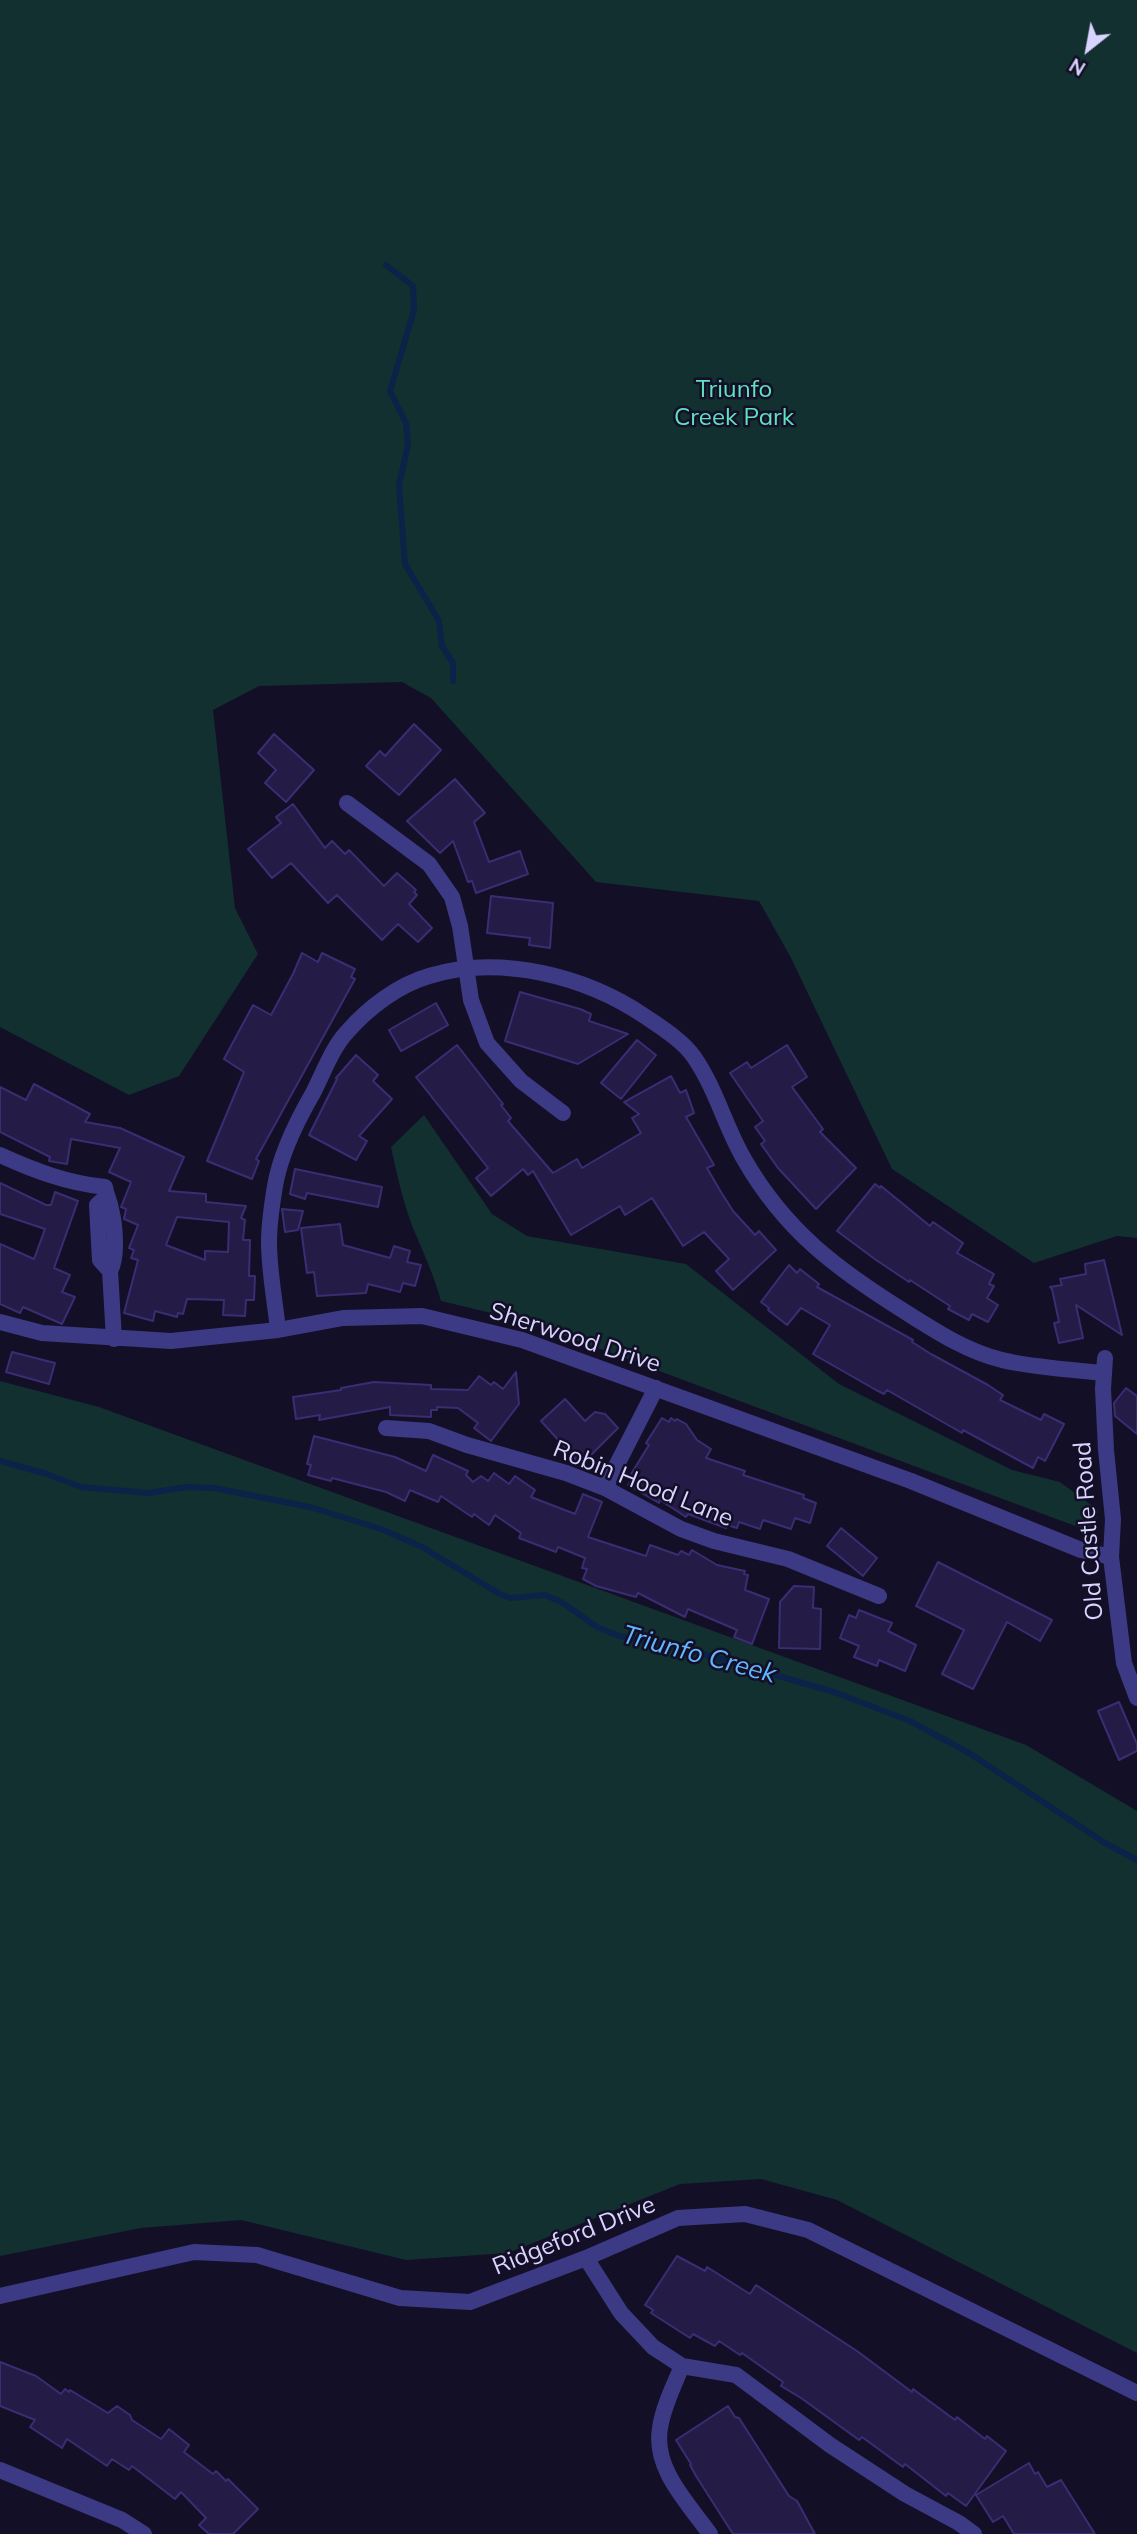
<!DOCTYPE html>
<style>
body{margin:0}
#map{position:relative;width:1137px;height:2534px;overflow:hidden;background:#130f26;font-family:Mulish,sans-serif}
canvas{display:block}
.north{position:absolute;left:1053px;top:14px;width:70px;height:70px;-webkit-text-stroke:5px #130f26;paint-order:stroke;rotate:211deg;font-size:19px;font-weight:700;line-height:28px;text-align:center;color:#d9d4ff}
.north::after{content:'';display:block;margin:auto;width:24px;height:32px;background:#d9d4ff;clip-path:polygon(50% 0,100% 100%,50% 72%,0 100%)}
</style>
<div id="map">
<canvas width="1137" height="2534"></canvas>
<div class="north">N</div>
</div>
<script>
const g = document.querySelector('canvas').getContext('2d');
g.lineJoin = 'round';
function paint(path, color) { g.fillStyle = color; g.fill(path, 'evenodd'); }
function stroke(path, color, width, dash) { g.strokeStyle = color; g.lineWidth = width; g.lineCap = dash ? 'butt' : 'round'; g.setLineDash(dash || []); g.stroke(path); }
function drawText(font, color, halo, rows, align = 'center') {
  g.font = font + ' Mulish,sans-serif'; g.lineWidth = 5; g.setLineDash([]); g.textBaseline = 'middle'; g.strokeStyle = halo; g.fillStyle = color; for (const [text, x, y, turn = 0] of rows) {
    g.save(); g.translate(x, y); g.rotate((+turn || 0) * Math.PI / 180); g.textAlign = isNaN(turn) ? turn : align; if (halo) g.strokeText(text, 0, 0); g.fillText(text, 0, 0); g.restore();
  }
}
paint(new Path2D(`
 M 0,0 L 1137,0 L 1137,1238 L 1117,1236 L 1034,1263 L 892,1169 L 790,956 L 759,901 L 596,882 L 431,698 L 402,682 L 259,686 L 213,710 L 235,908 L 258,954 L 179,1076 L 129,1095 L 0,1027 Z
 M 424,1115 L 492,1214 L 527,1236 L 686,1264 L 839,1384 L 1012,1470 L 1060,1482 L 1098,1510 L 1094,1533 L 525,1321 L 441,1301 C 434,1275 423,1252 413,1228 C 403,1202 397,1175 391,1147 Z
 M 0,1381 L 99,1407 L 1026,1745 L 1137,1811 L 1137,2353 L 837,2200 L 761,2179 L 680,2184 L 508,2253 L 406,2260 L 241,2220 L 141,2228 L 0,2256 Z`), '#12302f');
stroke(new Path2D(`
 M 386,265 L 413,286 L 414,310 L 390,391 L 406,423 L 408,445 L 399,485 L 405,564 L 439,621 L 442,646 L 453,663 L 453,681
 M 0,1461 L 47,1474 L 81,1487 L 148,1493 L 187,1487 L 214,1488 L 310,1507 L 381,1529 L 422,1547 L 498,1593 L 510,1598 L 545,1595 L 563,1603 L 597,1627 L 619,1636 L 679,1647 L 837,1693 L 910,1721 L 969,1753 L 1105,1843 L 1137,1860`), '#0c2248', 6);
const building = new Path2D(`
 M 414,724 L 441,750 L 399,795 L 366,766 L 380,751 L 385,756 Z
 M 274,734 L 314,770 L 286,802 L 265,783 L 276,770 L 258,753 Z
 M 455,779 L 485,813 L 474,822 L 489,862 L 520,851 L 528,874 L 476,893 L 472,881 L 468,882 L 453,841 L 440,853 L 407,821 Z
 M 293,804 L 325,848 L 332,841 L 345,854 L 349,850 L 384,886 L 397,873 L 416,890 L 414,892 L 417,895 L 409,904 L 432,928 L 418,942 L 398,924 L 382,940 L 337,895 L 328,903 L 291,863 L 272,878 L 248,849 L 281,823 L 276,817 Z
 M 491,896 L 553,903 L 550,948 L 529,945 L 530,938 L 487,933 Z
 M 302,953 L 318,962 L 322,953 L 355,969 L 351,977 L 355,979 L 256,1159 L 259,1161 L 252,1179 L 207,1161 L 244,1072 L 224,1059 L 253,1005 L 271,1015 L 293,974 Z
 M 520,992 L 580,1009 L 591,1014 L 589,1021 L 628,1034 L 578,1064 L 505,1041 Z
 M 436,1003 L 448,1025 L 401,1051 L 389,1030 Z
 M 637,1040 L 656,1055 L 621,1099 L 601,1083 Z
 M 457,1045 L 503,1104 L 501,1105 L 511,1118 L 508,1121 L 553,1173 L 577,1159 L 582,1168 L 641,1133 L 632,1118 L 639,1114 L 624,1102 L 671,1076 L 680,1093 L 686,1090 L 694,1113 L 686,1117 L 714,1165 L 707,1168 L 721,1192 L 733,1211 L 755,1235 L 759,1231 L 776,1250 L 733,1290 L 716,1271 L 729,1259 L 704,1232 L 683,1246 L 652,1198 L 625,1215 L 620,1206 L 571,1235 L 533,1171 L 528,1175 L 523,1169 L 491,1196 L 476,1178 L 488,1168 L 416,1077 Z
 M 787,1045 L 807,1077 L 792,1087 L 823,1129 L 820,1132 L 856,1168 L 816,1209 L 778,1168 L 761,1144 L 765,1141 L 755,1127 L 763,1121 L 730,1073 L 747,1062 L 751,1068 Z
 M 356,1055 L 378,1075 L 373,1081 L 392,1099 L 359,1136 L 367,1141 L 356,1160 L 309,1135 L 337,1079 L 336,1078 Z
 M 34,1084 L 90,1114 L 85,1122 L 120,1128 L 184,1157 L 169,1191 L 206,1194 L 206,1202 L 246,1206 L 241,1218 L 245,1220 L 243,1240 L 250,1240 L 249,1276 L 255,1276 L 254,1300 L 246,1300 L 245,1316 L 223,1315 L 224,1300 L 187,1299 L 183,1314 L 178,1313 L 177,1317 L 155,1311 L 153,1321 L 124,1313 L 138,1260 L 131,1258 L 134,1250 L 129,1248 L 138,1225 L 124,1219 L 126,1209 L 121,1207 L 131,1182 L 109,1172 L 120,1148 L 71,1139 L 67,1164 L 49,1161 L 50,1157 L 0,1132 L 0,1087 L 26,1100 ZM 177,1217 L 229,1222 L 228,1252 L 205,1251 L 205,1260 L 166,1245 Z
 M 295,1169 L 382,1187 L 378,1207 L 307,1193 L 305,1199 L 290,1194 Z
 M 0,1183 L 46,1205 L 51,1205 L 55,1192 L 78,1201 L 54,1268 L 70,1275 L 62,1292 L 75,1297 L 62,1324 L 23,1307 L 20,1313 L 0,1304 L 0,1244 L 34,1259 L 45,1229 L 0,1214 Z
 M 875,1184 L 880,1188 L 881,1186 L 930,1226 L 933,1222 L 963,1243 L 957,1253 L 994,1274 L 989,1284 L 994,1286 L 987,1298 L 998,1305 L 988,1322 L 972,1314 L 969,1320 L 948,1309 L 950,1306 L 910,1280 L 909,1282 L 876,1260 L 837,1231 Z
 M 282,1209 L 303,1211 L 298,1230 L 285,1232 Z
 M 340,1224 L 343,1245 L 390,1258 L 394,1246 L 410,1251 L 407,1262 L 421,1265 L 415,1286 L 403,1283 L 400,1292 L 368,1284 L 366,1293 L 317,1296 L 314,1272 L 307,1273 L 301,1228 Z
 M 1104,1260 L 1122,1335 L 1076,1305 L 1083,1338 L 1059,1343 L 1054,1323 L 1059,1322 L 1052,1289 L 1050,1287 L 1062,1285 L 1060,1279 L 1086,1274 L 1085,1264 Z
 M 789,1265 L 797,1273 L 800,1269 L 819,1284 L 817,1287 L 913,1340 L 912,1342 L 931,1354 L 988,1385 L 1003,1395 L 1000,1400 L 1041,1420 L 1044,1414 L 1064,1424 L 1045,1461 L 1038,1457 L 1033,1468 L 963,1430 L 962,1433 L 887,1390 L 884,1394 L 876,1390 L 813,1354 L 830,1325 L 801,1308 L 787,1325 L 768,1310 L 769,1308 L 761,1302 Z
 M 12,1352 L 55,1363 L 49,1384 L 6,1372 Z
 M 516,1372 L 519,1404 L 491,1441 L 474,1428 L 478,1423 L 458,1408 L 437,1407 L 437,1410 L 431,1410 L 431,1417 L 390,1415 L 390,1407 L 319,1420 L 320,1415 L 296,1419 L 293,1397 L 341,1390 L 341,1388 L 374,1382 L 431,1385 L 431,1389 L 468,1390 L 479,1376 L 491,1385 L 494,1382 L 503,1389 Z
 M 1126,1388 L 1137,1396 L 1137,1434 L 1115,1416 L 1114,1403 Z
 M 565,1399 L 585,1421 L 595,1412 L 605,1414 L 618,1428 L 581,1465 L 541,1421 Z
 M 662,1418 L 669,1422 L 671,1418 L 675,1421 L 677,1419 L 686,1424 L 697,1440 L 711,1449 L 706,1458 L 745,1471 L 743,1475 L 804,1495 L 803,1498 L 816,1503 L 810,1523 L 795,1518 L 791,1529 L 763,1520 L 760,1529 L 739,1522 L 737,1528 L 727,1525 L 726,1528 L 688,1514 L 686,1517 L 660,1500 L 659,1503 L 628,1485 L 634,1475 L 631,1474 L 649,1445 L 646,1443 Z
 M 314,1436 L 395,1457 L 426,1471 L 433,1455 L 468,1471 L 466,1475 L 473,1482 L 481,1476 L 488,1481 L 494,1473 L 509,1484 L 515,1476 L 535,1490 L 531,1497 L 575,1514 L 583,1494 L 602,1502 L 588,1537 L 646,1556 L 650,1545 L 678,1555 L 681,1551 L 689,1555 L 692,1550 L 717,1565 L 745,1571 L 744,1574 L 748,1575 L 745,1590 L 769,1599 L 752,1644 L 734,1637 L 737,1630 L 688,1609 L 685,1617 L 638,1593 L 636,1597 L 596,1586 L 583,1579 L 587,1569 L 582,1568 L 585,1558 L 558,1547 L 556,1552 L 519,1538 L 521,1533 L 495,1515 L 489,1525 L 474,1514 L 472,1517 L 441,1496 L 438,1502 L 410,1490 L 405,1501 L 386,1492 L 332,1478 L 331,1481 L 308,1475 L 311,1465 L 307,1464 Z
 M 841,1528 L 877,1558 L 863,1576 L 827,1546 Z
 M 938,1562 L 1052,1620 L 1040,1641 L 1007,1622 L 973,1689 L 942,1674 L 964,1630 L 916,1606 Z
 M 794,1586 L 814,1587 L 813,1608 L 821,1609 L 820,1649 L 779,1648 L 780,1602 Z
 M 859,1610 L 892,1623 L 888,1631 L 916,1645 L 905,1671 L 879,1660 L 877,1666 L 854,1657 L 859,1646 L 840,1638 L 849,1615 L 856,1618 Z
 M 1119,1702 L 1137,1744 L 1137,1751 L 1119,1760 L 1098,1711 Z
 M 677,2256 L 705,2271 L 707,2267 L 750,2294 L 756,2285 L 857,2351 L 912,2392 L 913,2389 L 955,2420 L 957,2417 L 985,2439 L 987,2436 L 1006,2451 L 966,2506 L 948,2493 L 946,2496 L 905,2464 L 903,2467 L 862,2437 L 859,2440 L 801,2398 L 781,2386 L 783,2382 L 742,2353 L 740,2355 L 719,2341 L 715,2346 L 693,2334 L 690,2338 L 651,2313 L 653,2310 L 645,2305 Z
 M 0,2362 L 36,2376 L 61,2394 L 65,2389 L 69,2392 L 70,2390 L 108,2413 L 117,2406 L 130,2415 L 132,2420 L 161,2439 L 169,2429 L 189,2445 L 184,2452 L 213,2474 L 216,2471 L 226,2481 L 228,2479 L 258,2509 L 233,2534 L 209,2534 L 199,2525 L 206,2518 L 181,2492 L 175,2499 L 132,2466 L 129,2470 L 112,2459 L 107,2466 L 67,2439 L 62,2448 L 30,2427 L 35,2420 L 0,2406 Z
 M 728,2406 L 735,2417 L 739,2418 L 789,2496 L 797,2501 L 815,2534 L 733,2534 L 696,2476 L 690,2465 L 691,2464 L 676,2440 Z
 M 1029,2463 L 1035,2474 L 1038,2472 L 1047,2487 L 1061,2480 L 1095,2534 L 1014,2534 L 1003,2516 L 993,2522 L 976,2495 Z`);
paint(building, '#241b47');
stroke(building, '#3b2d73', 2);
stroke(new Path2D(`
 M 347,803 L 429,864 L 452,897 L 460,926 L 471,1000 L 487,1043 L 521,1081 L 563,1113
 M 0,1155 C 35,1171 67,1183 105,1187 C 106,1196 110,1200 111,1209 C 115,1224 118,1258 110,1271 L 114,1339
 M 106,1197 L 97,1205 L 100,1260 L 110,1271
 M 0,1322 L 42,1333 L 171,1341 L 278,1330 L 343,1318 L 422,1316 L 522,1340 L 911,1481 L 1081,1550 L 1111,1557
 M 278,1330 C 275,1301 269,1271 269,1242 C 269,1224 272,1204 275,1186 C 280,1156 298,1119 313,1093 C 323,1074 332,1048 347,1032 C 368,1008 398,985 429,976 C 500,954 586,976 646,1017 C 662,1028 683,1041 694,1057 C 716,1089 725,1126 744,1159 C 785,1231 838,1270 907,1313 C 937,1332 968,1352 1002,1360 C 1035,1368 1069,1369 1102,1373
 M 1105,1358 L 1103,1389 L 1106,1450 L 1113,1519 L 1111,1557 L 1124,1663 L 1137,1698
 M 386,1428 L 429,1431 L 467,1445 L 566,1473 L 605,1488 L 681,1529 L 714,1541 L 788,1559 L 879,1596
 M 605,1488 L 656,1388
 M 586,2258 L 621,2313 L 653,2347 L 682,2366 L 736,2375 L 830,2445 L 905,2494 L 959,2523 L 974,2534
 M 0,2296 L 194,2252 L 257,2255 L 400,2298 L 470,2302 L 586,2258 L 678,2218 L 745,2214 L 808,2230 L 1137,2393
 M 682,2366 C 674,2385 663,2407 660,2428 C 653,2469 688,2503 710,2534
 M 0,2470 L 122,2520 L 144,2534`), '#3d3a85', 16);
drawText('24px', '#5fe0c0', '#130f26', [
 ["Triunfo",734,390],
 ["Creek Park",734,418]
]);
drawText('24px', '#d9d4ff', '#130f26', [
 ["Sherwood Drive",575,1338,18],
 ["Robin Hood Lane",643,1484,22],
 ["Old Castle Road",1089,1531,-94],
 ["Ridgeford Drive",574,2236,-22]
]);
drawText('italic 26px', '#62b6ff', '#130f26', [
 ["Triunfo Creek",699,1655,15]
]);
</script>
